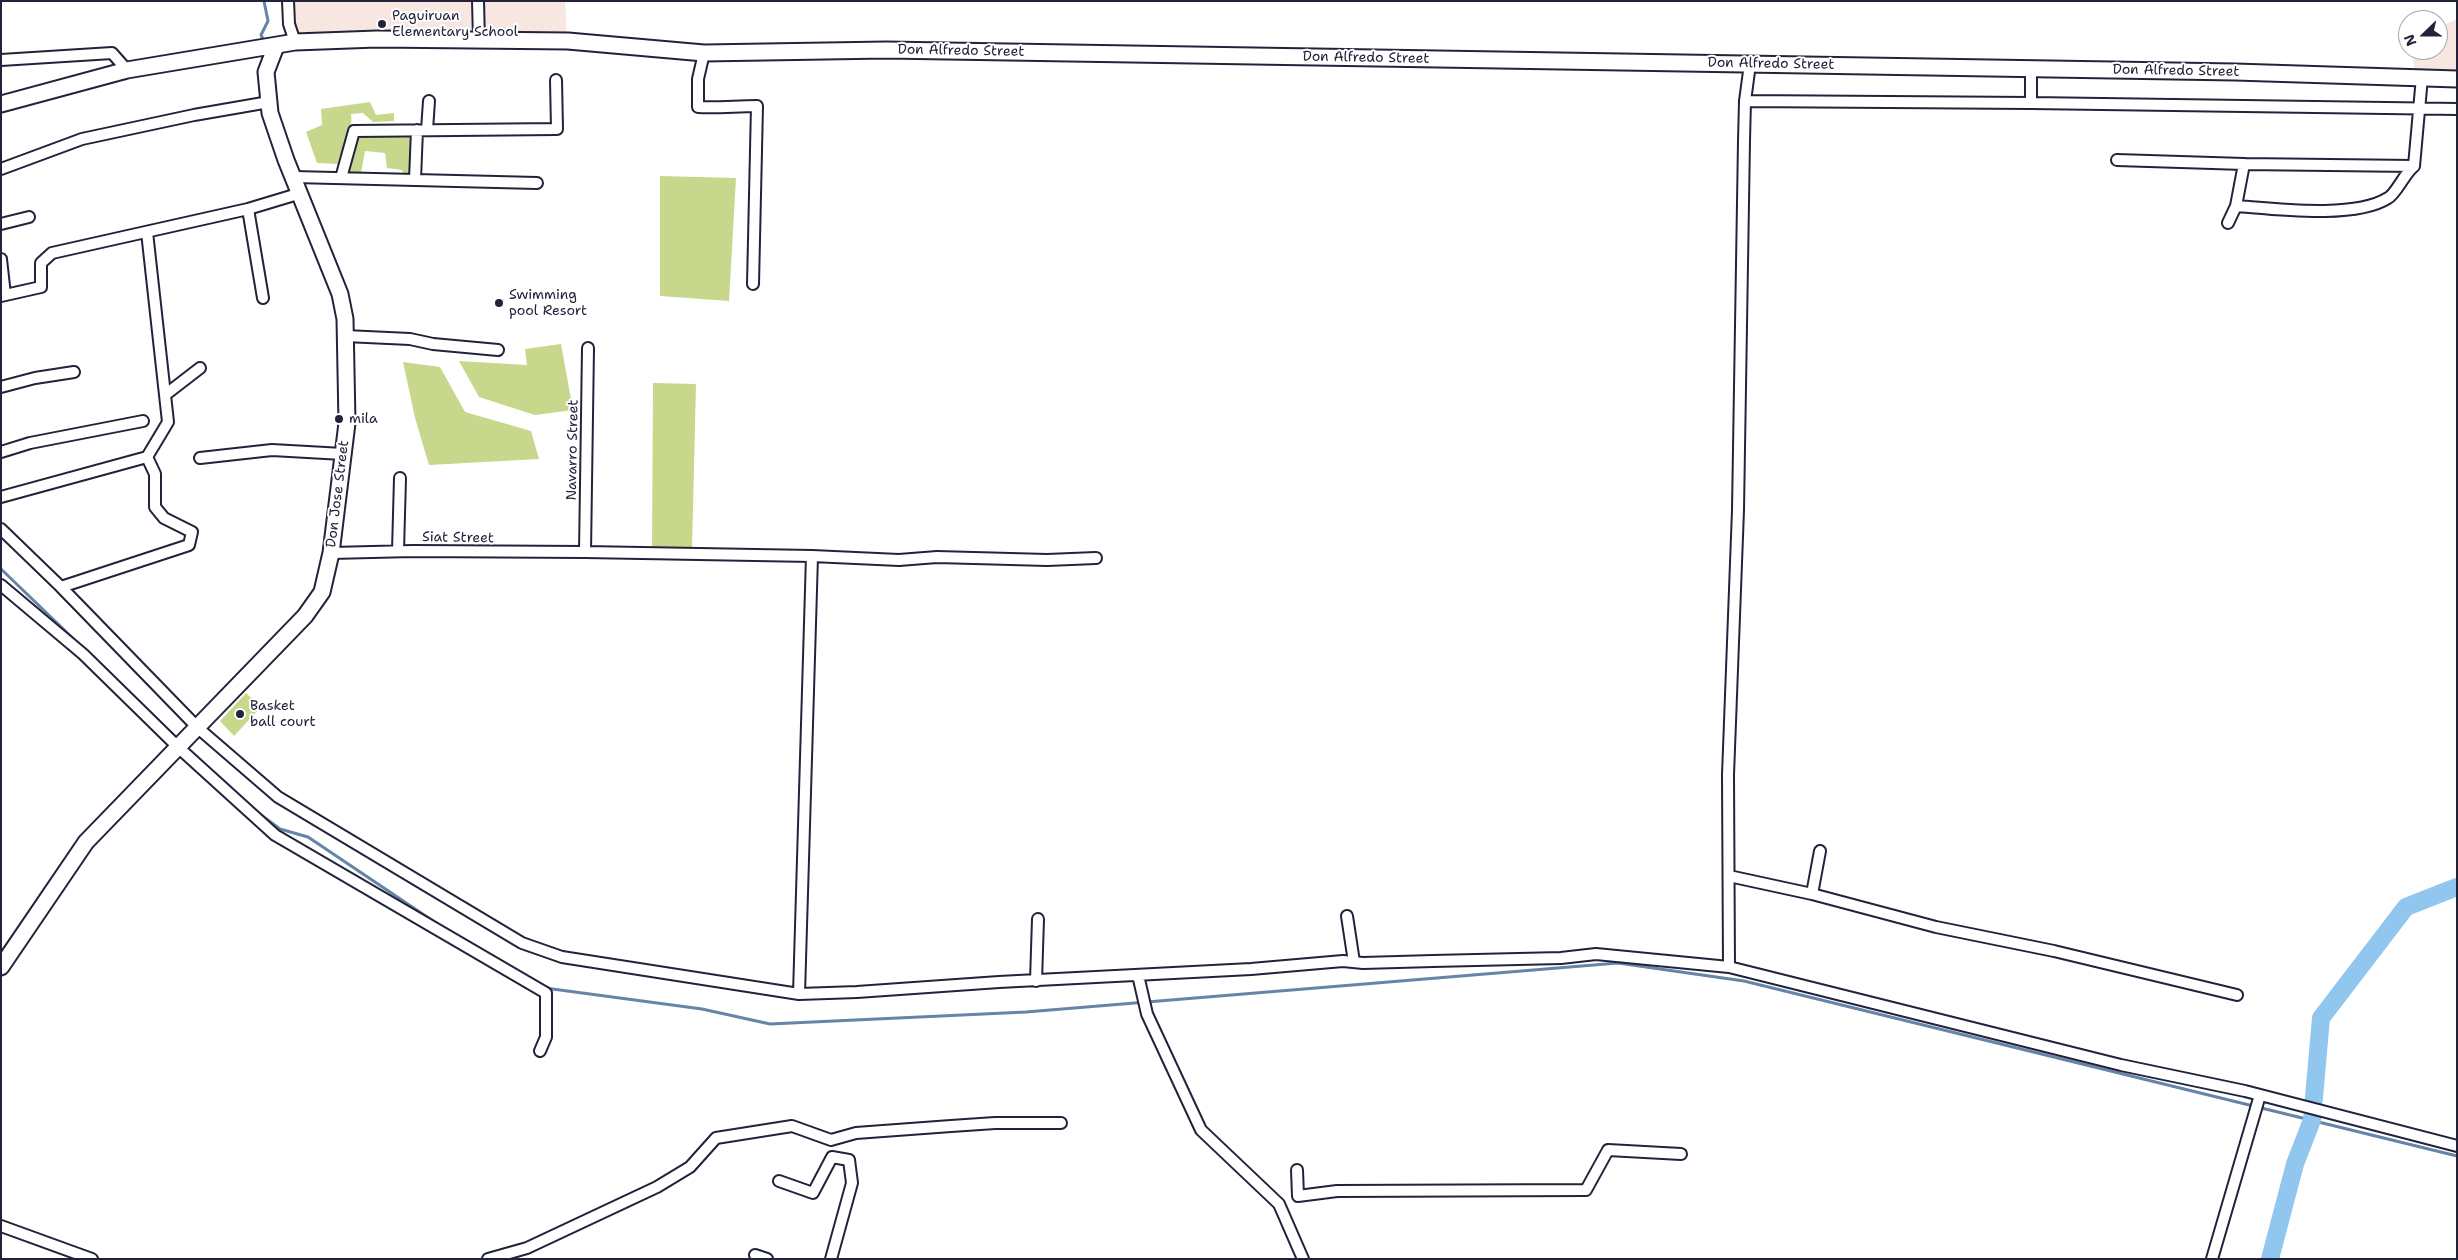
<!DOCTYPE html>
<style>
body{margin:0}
#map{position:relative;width:2458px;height:1260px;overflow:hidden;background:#fff;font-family:"Shantell Sans",sans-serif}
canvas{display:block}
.frame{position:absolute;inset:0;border:2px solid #22223b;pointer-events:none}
.north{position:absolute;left:2398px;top:10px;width:50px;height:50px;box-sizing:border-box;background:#fff;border:1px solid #a7a7b1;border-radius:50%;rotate:248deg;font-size:14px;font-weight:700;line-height:20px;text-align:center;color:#22223b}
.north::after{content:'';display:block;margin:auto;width:18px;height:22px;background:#22223b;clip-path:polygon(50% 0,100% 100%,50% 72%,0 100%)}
</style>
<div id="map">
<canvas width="2458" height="1260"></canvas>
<div class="frame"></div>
<div class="north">N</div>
</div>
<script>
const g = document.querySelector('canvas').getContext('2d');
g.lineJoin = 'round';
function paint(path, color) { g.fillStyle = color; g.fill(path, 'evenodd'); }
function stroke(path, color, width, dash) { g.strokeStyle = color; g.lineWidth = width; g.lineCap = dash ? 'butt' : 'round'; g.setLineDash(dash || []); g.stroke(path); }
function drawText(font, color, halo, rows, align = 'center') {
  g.font = font + ' "Shantell Sans",sans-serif'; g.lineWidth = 4; g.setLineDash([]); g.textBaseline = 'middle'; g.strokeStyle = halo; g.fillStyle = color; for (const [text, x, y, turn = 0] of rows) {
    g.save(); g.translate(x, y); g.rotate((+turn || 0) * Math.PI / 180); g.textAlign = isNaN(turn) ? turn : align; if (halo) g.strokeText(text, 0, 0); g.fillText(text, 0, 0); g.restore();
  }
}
paint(new Path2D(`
 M 292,1 L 471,1 L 471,36 L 295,36 Z
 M 478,1 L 565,1 L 567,35 L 479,33 Z
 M 2457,19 L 2457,71 L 2415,71 L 2412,50 L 2438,50 L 2438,28 Z`), '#f7e7e0');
paint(new Path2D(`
 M 370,102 L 376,115 L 394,113 L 394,121 L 373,122 L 363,113 L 351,114 C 354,129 341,146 338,164 L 317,163 L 306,132 L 322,125 L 321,109 Z
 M 357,133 L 412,135 L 413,174 L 403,173 L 402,170 L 387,168 L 385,153 L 365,151 L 361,173 L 345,172 Z
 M 660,176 L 736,178 L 729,301 L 660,296 Z
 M 561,344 L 573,410 L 535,415 L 479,397 L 459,361 L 527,365 L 525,349 Z
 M 403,362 L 440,367 L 465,412 L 531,431 L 539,459 L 429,465 L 415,418 Z
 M 653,383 L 696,384 L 692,549 L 652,548 Z
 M 246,693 L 261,707 L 234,736 L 220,721 Z`), '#c7d78b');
stroke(new Path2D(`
 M 264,1 L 268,21 L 261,35 L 265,43
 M 1,569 L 84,649
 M 234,792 L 246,803
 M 253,809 L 280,829 L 308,837 L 439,925
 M 545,988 L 702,1009 L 770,1024 L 1026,1012 L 1618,963 L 1744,981 L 2457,1156`), '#6584a7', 3);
stroke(new Path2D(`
 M 2270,1259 L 2295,1164 L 2312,1120 L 2321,1018 L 2406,907 L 2457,887`), '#91c6ef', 18);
const street = new Path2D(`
 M 288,1 L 289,24 L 295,42
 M 478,1 L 479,41
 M 704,53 L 698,79 L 698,107 C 718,108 737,106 757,106 L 753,284
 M 1,60 L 112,53 L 127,70
 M 2031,69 L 2031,103
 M 1745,101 L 2031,103 L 2457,109
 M 427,130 L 429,101
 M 2117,160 L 2244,164 L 2414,166 L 2422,77
 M 1,169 L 82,139 L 194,115 L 269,102
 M 294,177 L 537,183
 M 341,178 L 354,131 L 557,129 L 556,80
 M 415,180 L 417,130
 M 2236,206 C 2276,209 2355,219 2388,198 C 2396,194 2404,174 2414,166
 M 248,209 L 263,298
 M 2228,223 L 2236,206 L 2244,164
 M 1,224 L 29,217
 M 1,259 L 5,295
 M 1,296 L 41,287 L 41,263 L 52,253 L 248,209 L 301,193
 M 345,336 L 410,339 L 433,344 L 498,350
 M 1,387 L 35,378 L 74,372
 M 165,395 L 200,368
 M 1,452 L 30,443 L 143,421
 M 200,458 L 272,450 L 343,454
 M 1,497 L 147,457 L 168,422 L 147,232
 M 1,529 L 61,587 L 198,728 L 278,797 L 522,943 L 562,957 L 799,994 L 857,992 L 999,982 L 1251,969 L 1343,961 L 1363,963 L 1433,961 L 1561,958 L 1596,954 L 1729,967 L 2121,1065 L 2245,1091 L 2457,1146
 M 398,551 L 400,478
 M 585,552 L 588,348
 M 331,553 L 413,551 L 585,552 L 812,556 L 899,560 L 937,557 L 1047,560 L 1096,558
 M 1,585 L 83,654 L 178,747 L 275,835 L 546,993 L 546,1037 L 540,1051
 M 61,587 L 189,545 L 192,532 L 164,518 L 155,507 L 155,474 L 147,457
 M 1729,876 L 1812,894 L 1936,927 L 2054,951 L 2237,995
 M 1812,894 L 1820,851
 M 1347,916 L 1354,962
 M 1729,967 L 1728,775 L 1738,510 L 1744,141 L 1745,101 L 1750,64
 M 1138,975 L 1147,1014 L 1201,1130 L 1279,1204 L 1303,1259
 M 1036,981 L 1038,919
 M 799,994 L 812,556
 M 1297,1170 L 1298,1196 L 1337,1191 L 1586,1190 L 1608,1150 L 1681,1154
 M 779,1181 L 813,1193 L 832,1157 L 849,1160 L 852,1183 L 831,1259
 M 1,1226 L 92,1259
 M 755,1255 L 767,1259
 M 488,1259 L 527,1248 L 657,1187 L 690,1167 L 716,1138 L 792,1126 L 831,1140 L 856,1133 L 951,1126 L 995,1123 L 1061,1123
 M 2212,1259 L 2260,1095`);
const secondary = new Path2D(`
 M 1,104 L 127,70 L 295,42 L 377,39 L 568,41 L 704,53 L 886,50 L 2235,72 L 2457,79
 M 1,967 L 86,842 L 305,616 L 322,592 L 331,553 L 347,423 L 345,319 L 340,294 L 286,160 L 270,113 L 266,72 L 276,46`);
stroke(street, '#22223b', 14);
stroke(secondary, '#22223b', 19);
stroke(street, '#fff', 10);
stroke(secondary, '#fff', 15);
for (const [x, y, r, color] of [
 [382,24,5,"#22223b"],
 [499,303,5,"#22223b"],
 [339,419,5,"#22223b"],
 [240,714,5,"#22223b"]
]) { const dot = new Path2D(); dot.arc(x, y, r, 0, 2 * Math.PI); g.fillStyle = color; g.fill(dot); stroke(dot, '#fff', 2); }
drawText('14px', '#22223b', '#fff', [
 ["Paguiruan",392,16],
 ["Elementary School",392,32],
 ["Swimming",509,295],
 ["pool Resort",509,311],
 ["mila",349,419],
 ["Basket",250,706],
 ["ball court",250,722]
], 'left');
drawText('14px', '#22223b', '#fff', [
 ["Don Alfredo Street",961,51,1],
 ["Don Alfredo Street",1366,58,1],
 ["Don Alfredo Street",1771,64,1],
 ["Don Alfredo Street",2176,71,1],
 ["Navarro Street",573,450,-89],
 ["Don Jose Street",338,494,-83],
 ["Siat Street",458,538,1]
]);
</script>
